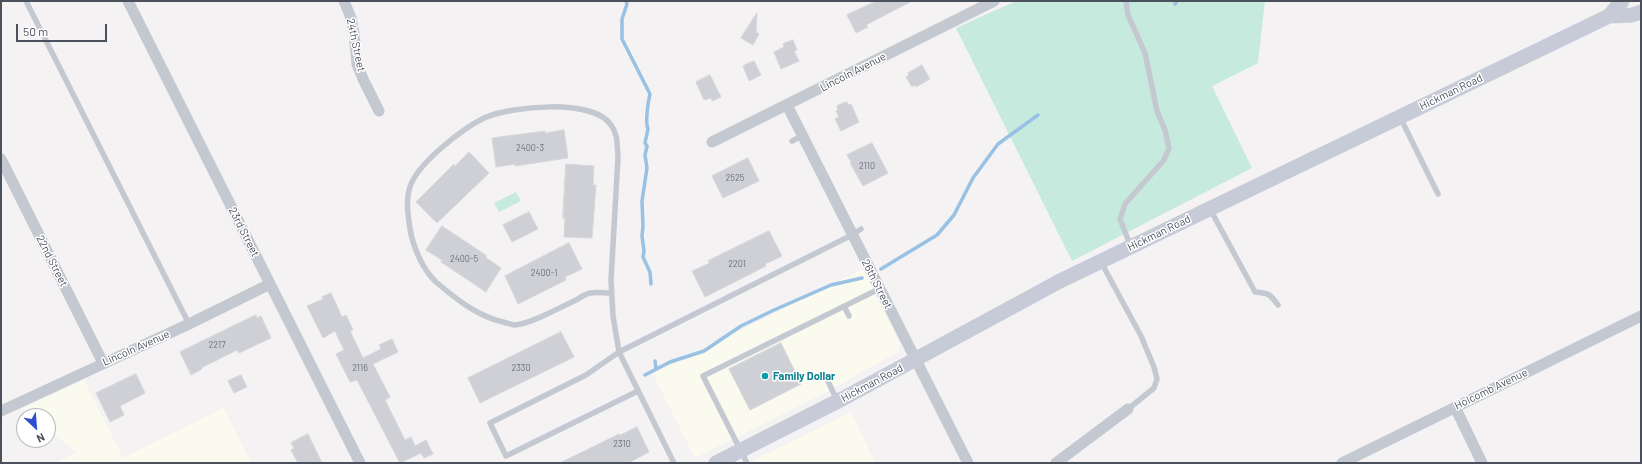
<!DOCTYPE html>
<style>
body{margin:0}
#map{position:relative;width:1642px;height:464px;overflow:hidden;background:#f4f2f2;font-family:Barlow,sans-serif}
canvas{display:block}
.frame{position:absolute;inset:0;border:2px solid #4b505d;pointer-events:none}
.north{position:absolute;left:16px;top:408px;width:40px;height:40px;box-sizing:border-box;background:#fff;border:1px solid #b7b9be;border-radius:50%;rotate:154deg;font-size:11px;font-weight:700;line-height:16px;text-align:center;color:#4b505d}
.north::after{content:'';display:block;margin:auto;width:14px;height:18px;background:#2f4dd0;clip-path:polygon(50% 0,100% 100%,50% 72%,0 100%)}
.scale{position:absolute;left:16px;top:24px;width:91px;height:18px;box-sizing:border-box;border:2px solid #4b505d;border-top:0;padding-left:5px;font-size:12px;line-height:14px;white-space:nowrap;color:#4b505d;-webkit-text-stroke:3px #fff;paint-order:stroke}
</style>
<div id="map">
<canvas width="1642" height="464"></canvas>
<div class="frame"></div>
<div class="north">N</div>
<div class="scale">50 m</div>
</div>
<script>
const g = document.querySelector('canvas').getContext('2d');
g.lineJoin = 'round';
function paint(path, color) { g.fillStyle = color; g.fill(path, 'evenodd'); }
function stroke(path, color, width, dash) { g.strokeStyle = color; g.lineWidth = width; g.lineCap = dash ? 'butt' : 'round'; g.setLineDash(dash || []); g.stroke(path); }
function drawText(font, color, halo, rows, align = 'center') {
  g.font = font + ' Barlow,sans-serif'; g.lineWidth = 3; g.setLineDash([]); g.textBaseline = 'middle'; g.strokeStyle = halo; g.fillStyle = color; for (const [text, x, y, turn = 0] of rows) {
    g.save(); g.translate(x, y); g.rotate((+turn || 0) * Math.PI / 180); g.textAlign = isNaN(turn) ? turn : align; if (halo) g.strokeText(text, 0, 0); g.fillText(text, 0, 0); g.restore();
  }
}
paint(new Path2D(`
 M 863,269 L 899,342 L 900,345 L 898,352 L 819,396 L 695,458 L 653,374 Z
 M 84,380 L 123,458 L 224,408 L 251,463 L 55,463 L 77,452 L 48,430 L 48,416 L 30,416 L 21,409 Z
 M 851,412 L 875,463 L 748,463 L 809,433 Z`), '#fbfaee');
paint(new Path2D(`
 M 1016,1 L 1265,1 L 1258,63 L 1212,86 L 1252,168 L 1072,261 L 956,28 Z
 M 516,192 L 521,201 L 499,212 L 494,203 Z`), '#c6ebde');
stroke(new Path2D(`
 M 626,1 L 627,4 L 622,19 L 622,39 L 650,94 C 648,102 645,122 648,129 L 645,143 L 647,146 L 645,155 L 647,168 L 642,201 L 643,226 L 642,236 L 644,251 L 643,257 L 650,272 L 651,284
 M 1175,4 L 1177,1
 M 881,269 L 937,235 L 954,215 L 973,178 L 998,144 L 1038,115
 M 655,361 L 656,369
 M 645,375 L 670,362 L 704,351 L 741,326 L 774,310 L 831,285 L 862,278`), '#98c1e3', 3.5);
const building = new Path2D(`
 M 877,1 L 912,1 L 866,25 L 868,27 L 856,33 L 847,15 Z
 M 757,13 L 756,32 L 759,34 L 753,45 L 741,38 Z
 M 793,40 L 797,50 L 794,51 L 799,61 L 781,69 L 774,52 L 784,47 L 783,44 Z
 M 754,61 L 761,75 L 749,81 L 743,66 Z
 M 922,65 L 930,79 L 916,87 L 915,85 L 912,87 L 906,77 L 909,75 L 908,73 Z
 M 710,75 L 721,97 L 712,101 L 711,98 L 704,100 L 696,82 Z
 M 847,102 L 848,105 L 851,104 L 859,122 L 841,131 L 835,119 L 839,117 L 836,111 L 838,110 L 837,106 Z
 M 564,130 L 568,158 L 515,166 L 515,164 L 496,167 L 492,138 L 545,131 L 545,133 Z
 M 872,143 L 888,173 L 863,186 L 850,163 L 851,162 L 847,155 Z
 M 469,152 L 489,173 L 437,223 L 416,202 L 454,164 L 455,166 Z
 M 748,158 L 759,181 L 723,198 L 712,176 Z
 M 566,164 L 594,166 L 593,185 L 596,185 L 592,238 L 564,237 L 565,218 L 563,218 Z
 M 529,212 L 538,229 L 512,242 L 503,225 Z
 M 442,226 L 487,256 L 485,257 L 501,268 L 486,292 L 441,262 L 442,260 L 426,250 Z
 M 769,231 L 782,256 L 765,264 L 766,266 L 705,297 L 692,271 L 710,263 L 708,261 Z
 M 569,243 L 582,269 L 565,277 L 566,280 L 518,304 L 505,276 Z
 M 331,293 L 342,317 L 346,315 L 353,330 L 350,331 L 363,358 L 381,349 L 379,345 L 392,339 L 398,352 L 373,364 L 390,397 L 385,400 L 405,440 L 411,437 L 415,446 L 426,440 L 433,454 L 424,458 L 421,453 L 400,463 L 357,380 L 350,382 L 336,354 L 344,350 L 335,331 L 323,338 L 307,306 L 323,299 L 322,297 Z
 M 256,315 L 257,318 L 261,316 L 271,338 L 239,353 L 237,350 L 201,368 L 202,369 L 191,375 L 180,352 Z
 M 561,332 L 574,357 L 480,403 L 468,378 Z
 M 781,343 L 801,384 L 750,410 L 729,369 Z
 M 136,374 L 145,393 L 120,406 L 124,415 L 110,422 L 96,393 Z
 M 241,375 L 247,387 L 234,393 L 228,381 Z
 M 637,427 L 649,452 L 628,463 L 560,463 L 619,434 L 620,435 Z
 M 308,434 L 322,463 L 298,463 L 291,450 L 294,448 L 291,443 Z`);
paint(building, '#cfd0d5');
stroke(building, '#d6d7dc', 1);
stroke(new Path2D(`
 M 26,1 L 189,324
 M 1126,1 L 1128,15 L 1145,53 L 1157,111 L 1165,130 L 1169,148 L 1164,160 L 1125,204 L 1120,219 L 1131,247
 M 1400,117 L 1438,194
 M 792,141 L 802,136
 M 1210,209 L 1254,290 L 1255,292 C 1269,293 1270,294 1278,305
 M 1101,262 L 1141,336 L 1154,367 L 1157,379 L 1154,388 L 1128,409
 M 611,293 C 605,293 596,292 590,293 C 585,294 580,298 576,300 C 561,307 531,324 515,325 C 511,325 507,323 503,322 C 477,316 456,299 436,282 C 423,270 413,247 410,229 C 408,214 405,199 411,184 C 421,161 462,129 484,118 C 510,106 593,98 611,125 C 618,134 617,145 618,157 L 611,280 L 613,316 L 619,352 L 674,463
 M 844,306 L 849,316
 M 825,375 L 837,400
 M 638,391 L 506,456 L 490,423 L 586,375 L 619,352 L 852,235 L 861,229
 M 747,463 L 703,376 L 879,289`), '#c4c8d1', 5.5);
stroke(new Path2D(`
 M 128,1 L 360,463
 M 344,1 L 351,18 L 354,33 L 357,64 L 363,79 L 379,111
 M 787,105 L 968,463
 M 712,142 L 994,1
 M 1,159 L 103,363
 M 1455,407 L 1482,463
 M 1,411 L 189,324 L 270,284
 M 1056,463 L 1128,409
 M 1342,463 L 1641,316`), '#c4c8d1', 11);
stroke(new Path2D(`
 M 1609,16 L 1632,15 L 1641,12
 M 716,463 L 844,398 L 1060,281 L 1609,16 L 1622,1`), '#c7cbd8', 15);
for (const [x, y, r, color] of [
 [765,376,4,"#0f9aa8"]
]) { const dot = new Path2D(); dot.arc(x, y, r, 0, 2 * Math.PI); g.fillStyle = color; g.fill(dot); stroke(dot, '#fff', 1.5); }
drawText('9px', '#6c707b', null, [
 ["2400-3",530,148],
 ["2110",867,166],
 ["2525",735,178],
 ["2400-5",464,259],
 ["2201",737,264],
 ["2400-1",544,273],
 ["2217",217,345],
 ["2116",360,368],
 ["2330",521,368],
 ["2310",622,444]
]);
drawText('11px', '#4b505d', '#fff', [
 ["24th Street",356,45,78],
 ["Lincoln Avenue",853,72,-27],
 ["Hickman Road",1451,92,-26],
 ["23rd Street",244,232,63],
 ["Hickman Road",1159,233,-26],
 ["22nd Street",52,261,63],
 ["26th Street",877,284,63],
 ["Lincoln Avenue",136,348,-24],
 ["Hickman Road",872,383,-28],
 ["Holcomb Avenue",1491,389,-26]
]);
drawText('bold 11px', '#0d838f', '#fff', [
 ["Family Dollar",773,376]
], 'left');
</script>
